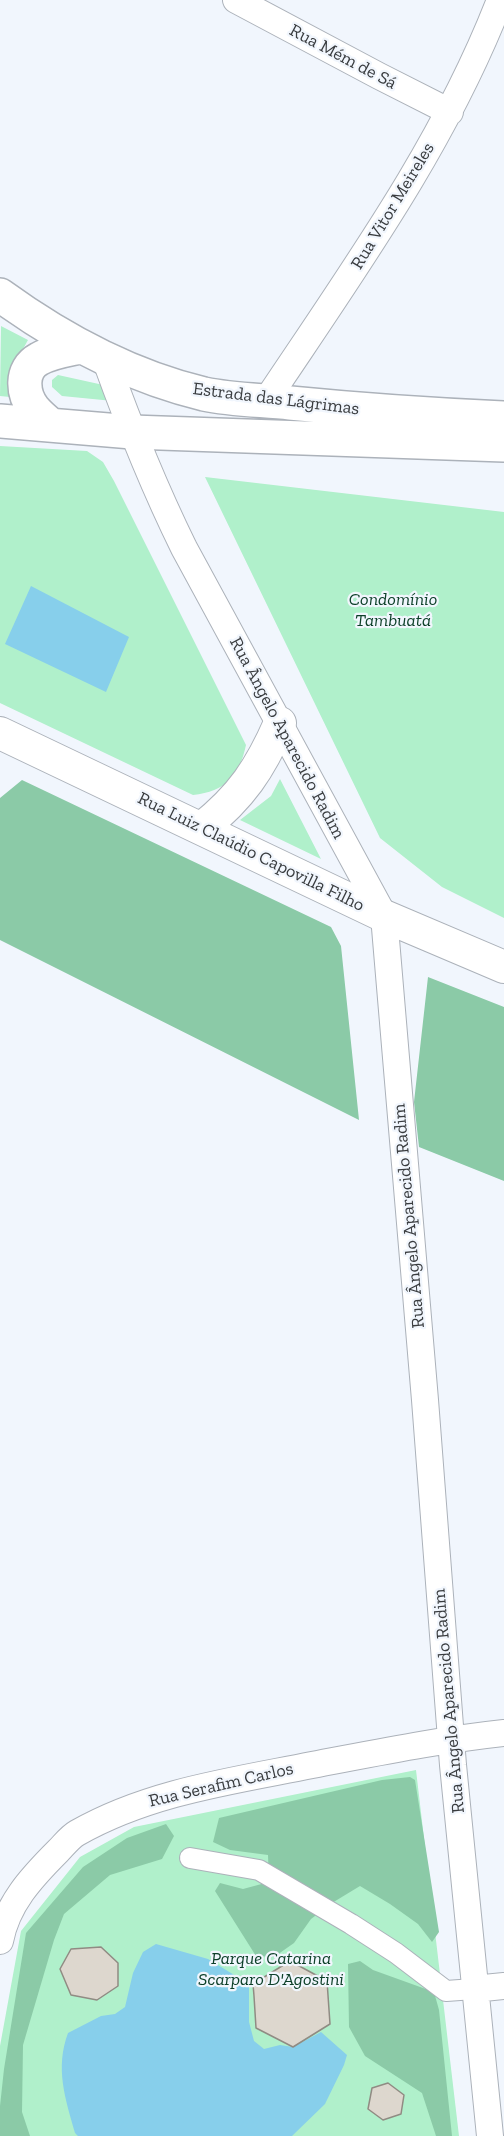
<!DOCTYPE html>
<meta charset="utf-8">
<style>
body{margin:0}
canvas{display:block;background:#f1f6fd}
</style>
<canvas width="504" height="2136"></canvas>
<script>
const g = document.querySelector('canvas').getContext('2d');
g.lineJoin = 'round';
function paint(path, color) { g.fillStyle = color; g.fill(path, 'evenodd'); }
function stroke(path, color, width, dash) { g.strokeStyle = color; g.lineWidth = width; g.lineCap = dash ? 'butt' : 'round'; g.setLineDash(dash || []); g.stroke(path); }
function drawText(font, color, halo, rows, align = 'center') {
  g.font = font + ' "Zilla Slab",serif'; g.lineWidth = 4.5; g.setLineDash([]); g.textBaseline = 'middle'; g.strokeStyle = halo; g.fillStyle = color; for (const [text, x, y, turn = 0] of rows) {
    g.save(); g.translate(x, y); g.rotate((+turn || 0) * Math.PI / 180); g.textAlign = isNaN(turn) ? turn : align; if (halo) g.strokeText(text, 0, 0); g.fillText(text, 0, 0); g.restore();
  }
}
paint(new Path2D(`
 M 1,326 L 28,340 L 12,369 L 10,397 L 0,396 Z
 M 58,375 L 108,386 L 113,401 L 62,396 L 52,387 L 52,380 Z
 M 0,446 L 87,451 L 103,462 L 114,481 L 246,745 C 239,777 226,791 193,795 L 0,703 Z
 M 205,477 L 504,512 L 504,918 L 442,887 L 380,838 Z
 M 280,779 L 321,859 L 240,820 L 271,796 Z
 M 416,1770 L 459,2136 L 0,2136 L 0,2046 L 21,1931 L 80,1857 L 134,1827 Z`), '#b0f0cb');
paint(new Path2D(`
 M 22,780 L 331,927 L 341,946 L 359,1120 L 0,940 L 0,798 Z
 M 428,977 L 504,1007 L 504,1181 L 419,1147 L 414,1102 Z
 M 410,1777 L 415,1780 L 439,1932 L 432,1942 L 418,1924 L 390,1904 L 360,1886 L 332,1903 L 311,1919 L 294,1943 L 274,1957 L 256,1956 L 215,1891 L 220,1883 L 243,1889 L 269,1882 L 268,1855 L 230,1850 L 213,1842 L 219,1818 L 382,1780 Z
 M 166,1824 L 174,1836 L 162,1859 L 110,1875 L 64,1914 L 54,1940 L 23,2045 L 22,2112 L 30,2136 L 0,2136 L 0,2106 L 4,2069 L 26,1933 L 83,1867 L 127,1838 Z
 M 360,1961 L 373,1970 L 434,1992 L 439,2010 L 452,2136 L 436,2136 L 422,2093 L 365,2056 L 349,2027 L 348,1964 Z`), '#8bcaa7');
paint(new Path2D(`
 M 31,586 L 129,637 L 106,692 L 5,644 Z
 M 156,1944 L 208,1959 L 249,1984 L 249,2022 L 254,2041 L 264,2049 L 280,2045 L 293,2047 L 321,2032 L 347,2055 L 344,2065 L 325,2104 L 292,2136 L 78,2136 L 75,2133 C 65,2098 55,2068 68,2033 L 101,2016 L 115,2014 L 125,2007 L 133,1973 L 143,1952 Z`), '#87cfeb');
const building = new Path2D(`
 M 101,1947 L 118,1963 L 118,1986 L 97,2000 L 71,1995 L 60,1969 L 71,1949 Z
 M 290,1961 L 327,1981 L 330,2024 L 293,2047 L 256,2028 L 254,1996 L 253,1984 Z
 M 388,2083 L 404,2095 L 401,2114 L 383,2120 L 368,2109 L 372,2088 Z`);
paint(building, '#ddd7ce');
stroke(building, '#908b83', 1.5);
const pedestrian = new Path2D(`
 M 190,1858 L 259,1870 L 351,1924 L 396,1953 L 446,1991 L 474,1989`);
const minor = new Path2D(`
 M 236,0 L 379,76 L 450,112
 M 106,361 C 129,425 154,487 184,548 L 384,916 L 425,1400 L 453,1765 L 490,2136
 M 266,401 C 352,272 444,145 500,0
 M 0,1941 C 7,1904 31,1878 58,1851 C 64,1845 70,1837 77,1833 C 149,1792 232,1781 312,1765 C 376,1753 439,1740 504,1733
 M 474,1989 L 504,1986`);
const tertiary = new Path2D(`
 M 0,733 L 384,916 L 504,967
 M 202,828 C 241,797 260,769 280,723`);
const secondary = new Path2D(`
 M 0,295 C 62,340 129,376 204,394 C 232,400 262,400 290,403 C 361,410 433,415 504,418
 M 0,421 L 132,432 L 504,445
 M 51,425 C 45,420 39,415 34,409 C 22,394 20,369 39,359 C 51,352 66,350 80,347`);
stroke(pedestrian, '#acb2ba', 22);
stroke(minor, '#acb2ba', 28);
stroke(tertiary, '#acb2ba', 34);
stroke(secondary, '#acb2ba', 36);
stroke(pedestrian, '#fff', 20);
stroke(minor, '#fff', 26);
stroke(tertiary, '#fff', 32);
stroke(secondary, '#fff', 33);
drawText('18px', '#393c3f', '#f1f6fd', [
 ["Rua Mém de Sá",343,57,28],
 ["Rua Vitor Meireles",393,206,-59],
 ["Estrada das Lágrimas",276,399,7],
 ["Rua Ângelo Aparecido Radim",287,738,62],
 ["Rua Luiz Claúdio Capovilla Filho",251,852,26],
 ["Rua Ângelo Aparecido Radim",409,1216,-95],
 ["Rua Ângelo Aparecido Radim",449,1701,-95],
 ["Rua Serafim Carlos",221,1785,-13]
]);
drawText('italic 18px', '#0d4029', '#f1f6fd', [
 ["Condomínio",393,600],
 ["Tambuatá",393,621],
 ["Parque Catarina",271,1959],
 ["Scarparo D'Agostini",271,1980]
]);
</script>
